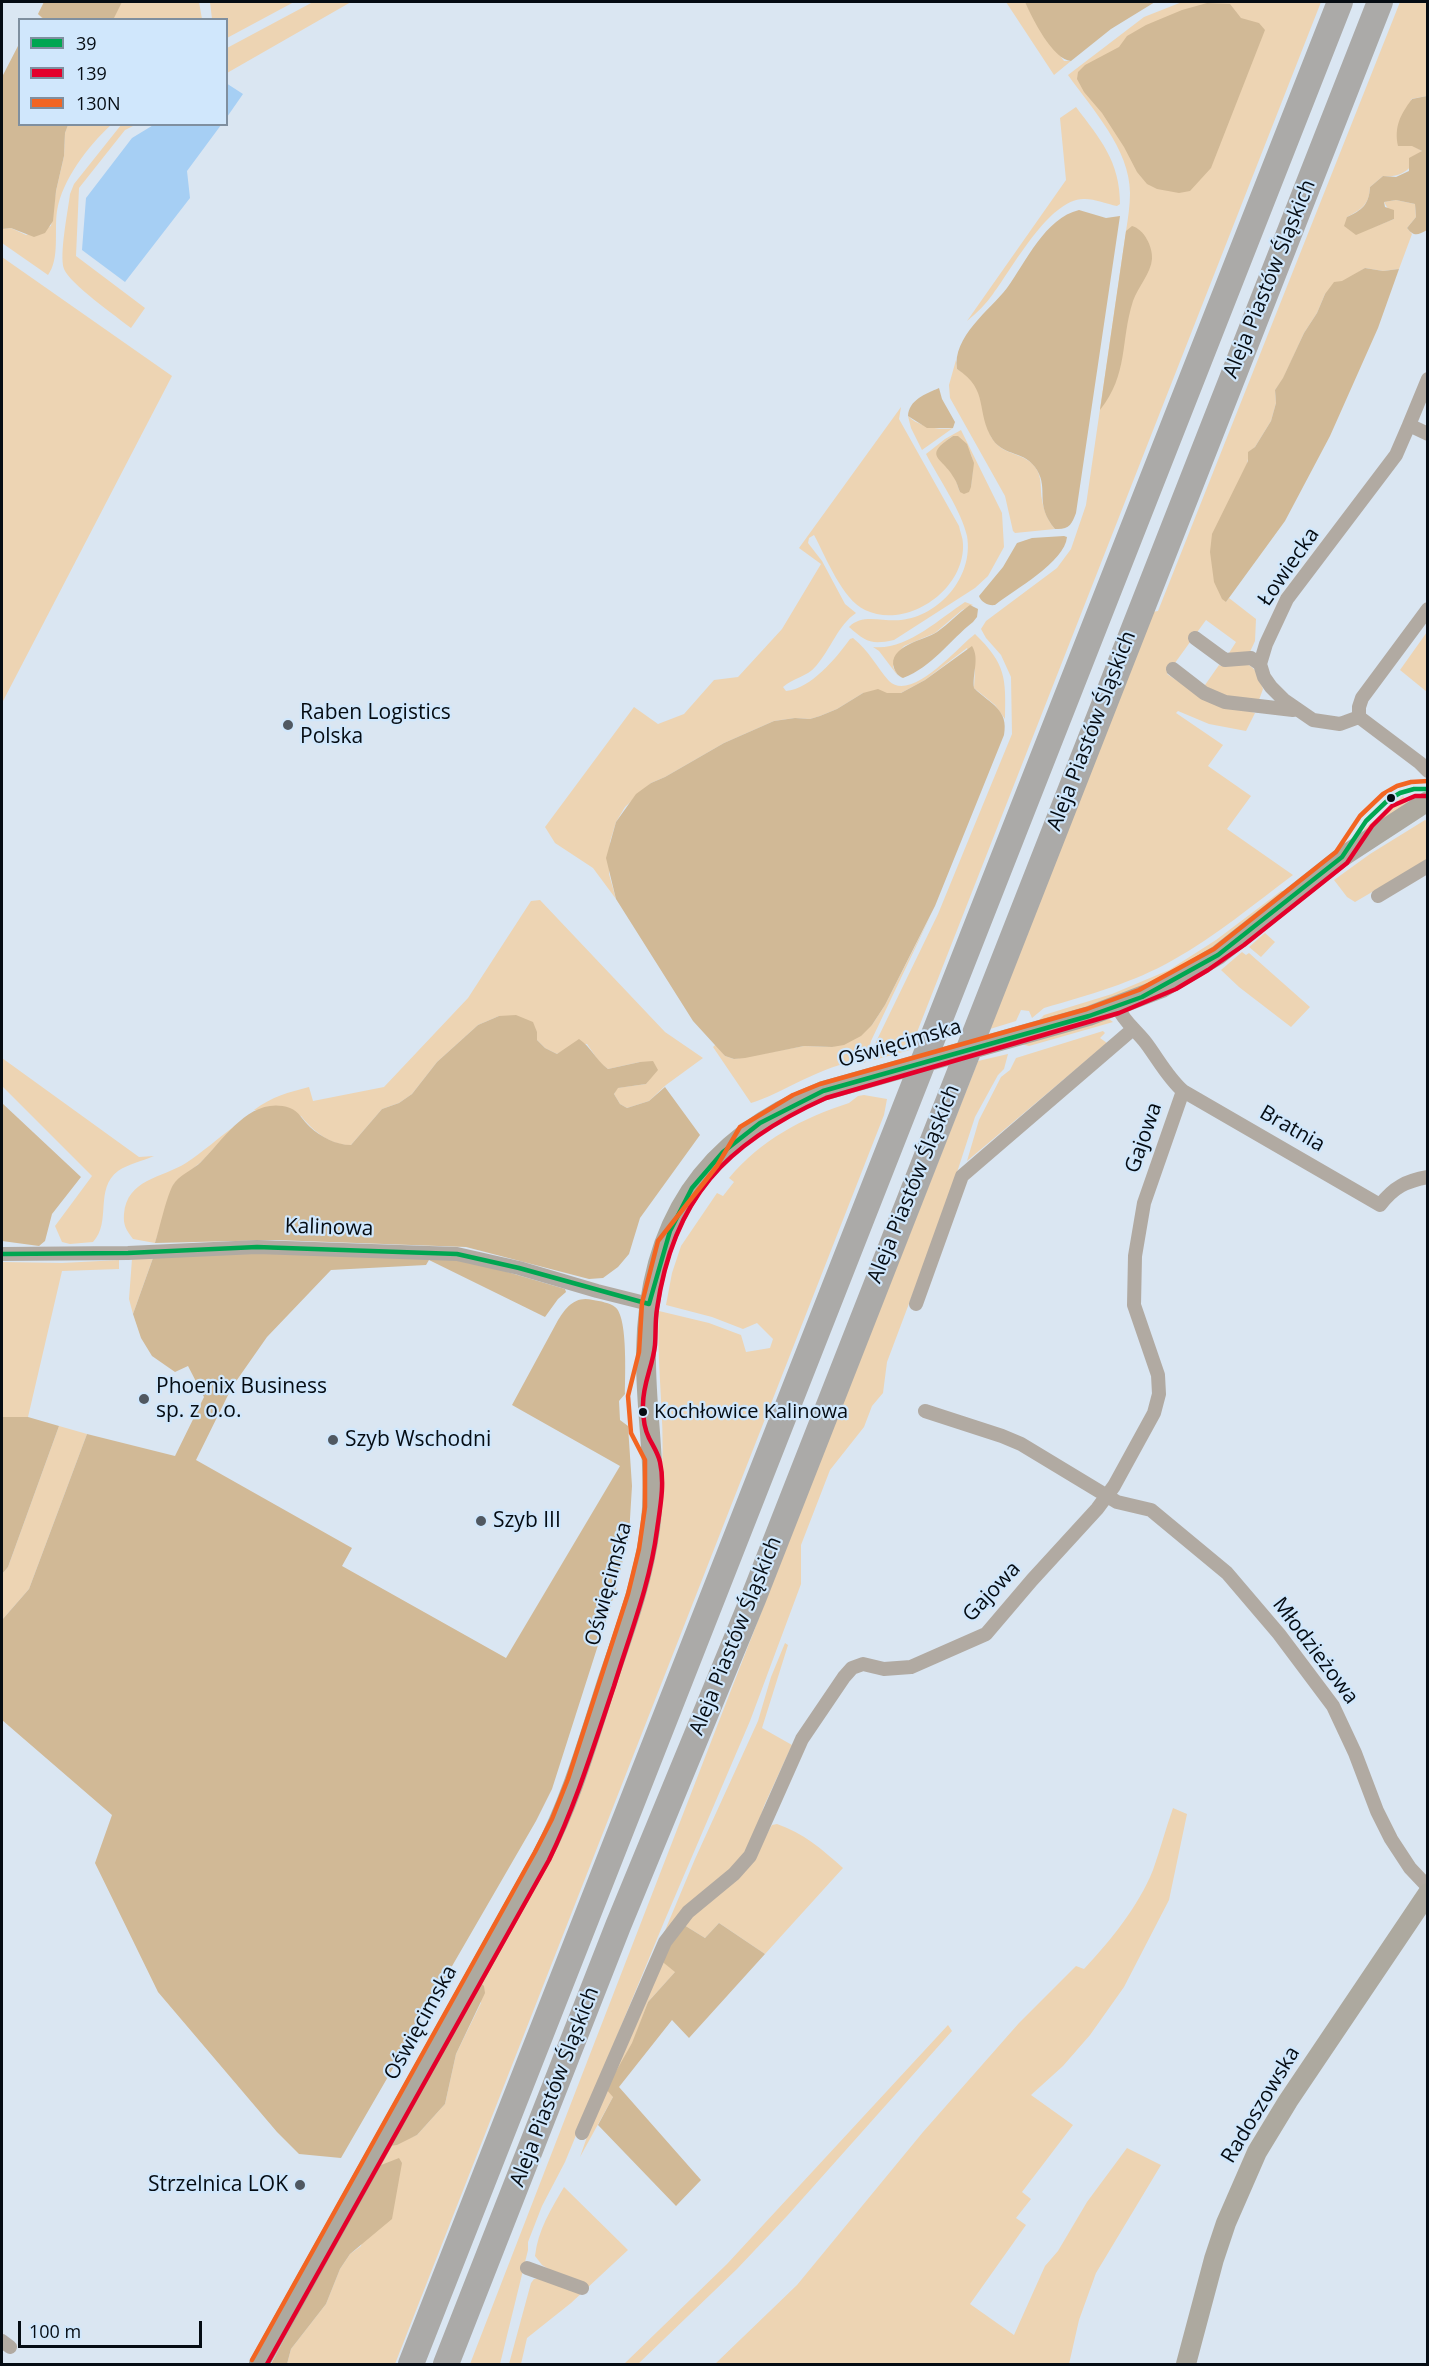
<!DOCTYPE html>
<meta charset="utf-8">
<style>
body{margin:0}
#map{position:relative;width:1429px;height:2366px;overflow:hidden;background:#dae6f2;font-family:"Open Sans",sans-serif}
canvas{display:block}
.frame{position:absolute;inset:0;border:3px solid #050c13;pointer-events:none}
.legend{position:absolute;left:18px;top:18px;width:210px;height:108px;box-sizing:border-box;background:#d0e7fc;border:2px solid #7f8f9f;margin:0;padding:8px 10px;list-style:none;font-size:18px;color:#050c13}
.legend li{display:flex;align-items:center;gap:12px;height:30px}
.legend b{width:30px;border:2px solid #7f8f9f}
.scale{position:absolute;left:18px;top:2321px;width:184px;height:27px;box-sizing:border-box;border:3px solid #050c13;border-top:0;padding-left:8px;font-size:18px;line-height:21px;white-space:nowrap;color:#050c13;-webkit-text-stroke:4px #d0e7fc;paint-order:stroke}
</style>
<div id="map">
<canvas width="1429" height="2366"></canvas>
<div class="frame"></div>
<ul class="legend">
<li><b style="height:8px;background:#00a651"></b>39</li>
<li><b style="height:8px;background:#e4002b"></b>139</li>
<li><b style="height:8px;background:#f26522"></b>130N</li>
</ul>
<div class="scale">100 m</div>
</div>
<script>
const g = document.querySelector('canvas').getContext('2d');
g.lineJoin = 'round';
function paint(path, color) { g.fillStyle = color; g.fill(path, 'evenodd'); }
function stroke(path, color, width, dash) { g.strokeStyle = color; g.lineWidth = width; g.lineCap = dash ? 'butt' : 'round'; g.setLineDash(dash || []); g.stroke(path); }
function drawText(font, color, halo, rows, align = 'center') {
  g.font = font + ' "Open Sans",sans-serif'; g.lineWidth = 4.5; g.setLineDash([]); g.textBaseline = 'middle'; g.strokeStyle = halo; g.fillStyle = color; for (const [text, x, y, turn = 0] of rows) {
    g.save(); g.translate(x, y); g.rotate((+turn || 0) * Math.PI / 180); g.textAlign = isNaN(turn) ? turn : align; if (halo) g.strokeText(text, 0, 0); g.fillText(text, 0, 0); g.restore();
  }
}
paint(new Path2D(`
 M 44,2 L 199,2 L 202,19 L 44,20 L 38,14 Z
 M 210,2 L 294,2 L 227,38 L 226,20 L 212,19 Z
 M 313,2 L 351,2 L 227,73 L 227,48 Z
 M 1006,2 L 1025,2 L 1040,28 L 1064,61 L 1071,61 L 1054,75 Z
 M 1182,2 L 1321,2 L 910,1050 L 874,1060 L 873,1048 L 938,914 L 1012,734 L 1011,677 L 1001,655 L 986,638 L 981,629 L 986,621 L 1057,568 L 1071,549 L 1086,505 L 1126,231 C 1128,218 1130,206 1130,193 C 1130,149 1092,109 1068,75 L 1144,17 Z
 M 1400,2 L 1427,2 L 1427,96 L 1411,99 L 1412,145 L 1422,151 C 1411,168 1404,178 1383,176 L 1370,187 C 1369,205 1362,209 1347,217 L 1356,234 L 1394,219 L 1384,202 L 1396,200 L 1415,204 L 1416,217 L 1407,228 L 1412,234 L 1399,269 L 1383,271 L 1365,268 L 1325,294 L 1317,313 L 1304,333 L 1283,379 L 1275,390 L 1276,403 L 1271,421 L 1255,447 L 1249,452 L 1226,602 L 1229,598 L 1256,619 L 1255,641 L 1249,654 L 1232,655 L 1229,653 L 1236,642 L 1206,620 L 1167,674 L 1199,695 L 1255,713 L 1246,731 L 1209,724 L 1178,711 L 1176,713 L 1223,745 L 1208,766 L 1251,796 L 1227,829 L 1293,875 C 1254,904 1216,936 1173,960 C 1133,983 1088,995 1044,1008 L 1032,1018 L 1029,1011 L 1021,1010 L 1016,1021 L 990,1029 L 1152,612 L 1158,611 Z
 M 1076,107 C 1100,139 1120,161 1120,204 L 1117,206 C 1107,204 1095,199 1085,199 C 1050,197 1012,269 993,294 C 986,304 977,313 967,321 L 1066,180 L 1060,118 Z
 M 68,125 L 111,125 C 88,146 62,180 57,211 C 54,231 60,259 48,275 L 2,243 L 2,229 L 11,228 L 26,235 L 51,226 L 56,191 L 64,156 L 65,133 Z
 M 121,125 L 135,125 L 125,130 L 79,188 L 76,256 L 145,308 L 131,328 C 117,317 69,283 64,269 C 59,255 68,211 70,194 L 74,184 Z
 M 2,257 L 172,376 L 2,703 Z
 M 956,360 L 957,369 C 964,373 971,377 975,383 C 985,396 982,424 994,441 C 1005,457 1029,452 1038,472 C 1042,481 1040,490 1042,500 C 1044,511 1048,521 1055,529 L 1015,533 L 1013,531 L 1005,496 L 950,398 L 949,385 Z
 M 901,407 L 899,419 L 959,526 C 960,532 963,538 963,544 C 965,590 907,630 865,610 C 842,599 826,557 814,535 L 809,538 L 808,543 L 822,561 L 845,604 L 856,613 C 838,625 831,649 816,666 C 807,677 793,678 783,687 L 786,691 C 811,689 837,657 850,639 L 853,638 C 870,652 876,666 889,681 C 911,703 958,647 975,634 C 1006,664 1006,678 1005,719 L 995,705 L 974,688 L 975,669 L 967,648 L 925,680 L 901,693 L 863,693 L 837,709 L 820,716 L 810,719 L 795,718 L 774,721 L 724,743 L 665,777 L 651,783 L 625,807 L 616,822 L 610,842 L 609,874 L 616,899 L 593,868 L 555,843 L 545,827 L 634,707 L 658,724 L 684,714 L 714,680 L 738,677 L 782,629 L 821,564 L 799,548 Z
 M 908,416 C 917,426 940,431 953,428 L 922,450 L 911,428 Z
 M 961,430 L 1002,513 L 1004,547 L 988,576 L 975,588 L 894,640 C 871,645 866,642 849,627 C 862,613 883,622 901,620 C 939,616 974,577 967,536 C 962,512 938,477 926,454 L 945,439 ZM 953,436 C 977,455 974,458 971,487 L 960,492 C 958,488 957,482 955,478 C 943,457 923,456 953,436 Z
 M 965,602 L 973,605 L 962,610 L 935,633 L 904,646 L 898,653 L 893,667 L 898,676 L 879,651 L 873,647 C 906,651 939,619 965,602 Z
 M 1427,632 L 1427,692 L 1400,670 Z
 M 1239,661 C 1257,667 1257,672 1263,689 L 1259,700 L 1243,702 L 1208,689 L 1205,685 L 1219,665 L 1221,666 L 1223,663 Z
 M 1403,796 L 1408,804 L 1365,832 L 1364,829 Z
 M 1425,820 L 1427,821 L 1427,860 L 1355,902 L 1347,897 L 1334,880 L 1370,854 Z
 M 1281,891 L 1286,891 L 1220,945 L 1146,988 L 1035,1024 L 1044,1015 L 1112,994 L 1169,970 L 1216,940 Z
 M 540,900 L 665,1032 L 703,1058 L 666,1085 L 649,1101 L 627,1108 L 620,1104 L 614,1094 L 617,1088 L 646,1084 L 652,1075 L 640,1062 L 608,1069 L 600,1063 L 587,1044 L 568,1048 L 557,1054 L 545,1048 L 537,1040 L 537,1032 L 499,1016 L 478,1025 L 437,1062 L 412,1094 L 399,1103 L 382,1109 L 351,1145 C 331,1146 313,1131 301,1116 L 254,1110 C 271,1097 289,1092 309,1087 L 313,1101 L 384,1087 L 468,998 L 531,901 Z
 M 930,917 L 871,1041 L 865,1063 C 834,1057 781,1095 751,1103 L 713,1047 L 716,1044 L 725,1056 L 734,1059 L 804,1046 L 832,1047 L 872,1025 L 885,1005 Z
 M 1265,933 L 1275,942 L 1261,957 L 1249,947 Z
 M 1242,952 L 1246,955 L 1249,953 L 1310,1007 L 1291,1027 L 1239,987 L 1221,970 Z
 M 1109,1019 L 1113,1022 L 1029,1046 L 1021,1044 Z
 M 1103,1031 L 1105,1033 L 1100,1038 L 1107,1043 L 967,1161 L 979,1120 L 1001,1077 L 1010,1070 L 1016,1058 Z
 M 1008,1054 L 1004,1069 L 998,1075 L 975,1117 L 948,1200 L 887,1362 L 883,1393 L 872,1406 L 864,1427 L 830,1470 L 801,1545 L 801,1584 L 750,1721 L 664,1922 L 565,2162 L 542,2206 L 528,2242 L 528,2250 L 500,2364 L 470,2364 L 814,1476 L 978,1061 Z
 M 2,1058 L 139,1157 L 154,1156 C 143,1161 128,1164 118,1171 C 94,1189 112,1222 93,1242 L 70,1244 L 62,1242 L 55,1226 L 92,1176 L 2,1086 Z
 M 864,1095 L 887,1099 L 884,1115 L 395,2364 L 287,2364 L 291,2349 L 326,2304 L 340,2269 L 350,2254 L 361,2246 L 376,2167 L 389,2146 L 417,2135 L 445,2104 L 456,2054 L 481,2003 L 478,1980 L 555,1845 L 662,1469 C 665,1416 656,1364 659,1311 L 709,1323 L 741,1335 L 746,1352 L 770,1348 L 773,1339 L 757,1323 L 743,1329 L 712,1317 L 666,1305 L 672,1273 L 681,1246 L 717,1193 L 723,1196 L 734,1182 L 729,1178 C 761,1140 802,1118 849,1103 L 858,1096 Z
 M 235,1126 L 201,1162 L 174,1184 L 155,1243 L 133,1239 C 126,1230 123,1225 124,1214 C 127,1179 162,1178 186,1163 C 203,1152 218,1138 235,1126 Z
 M 153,1258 L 133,1314 L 129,1299 L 132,1259 Z
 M 119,1260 L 119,1269 L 62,1271 L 28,1417 L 2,1417 L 2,1262 L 62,1263 Z
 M 59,1426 L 87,1434 L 29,1589 L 2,1620 L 2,1574 L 8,1567 Z
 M 785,1643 L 788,1645 L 762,1728 L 792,1745 L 764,1806 L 754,1838 L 738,1864 L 661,1940 L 695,1859 L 758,1721 L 771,1677 Z
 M 1173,1808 L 1187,1814 L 1169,1900 L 1124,1987 L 1090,2035 L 1063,2066 L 1031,2095 L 1073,2125 L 1022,2192 L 1031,2199 L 1016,2218 L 1026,2225 L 970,2304 L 1014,2335 L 1045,2266 L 1058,2251 L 1087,2202 L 1127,2148 L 1161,2165 L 1096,2273 L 1079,2320 L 1069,2364 L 715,2364 L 797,2285 L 923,2132 L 1019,2023 L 1076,1966 L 1084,1969 C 1111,1940 1138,1907 1153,1870 C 1160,1850 1166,1828 1173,1808 Z
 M 777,1824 C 803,1833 822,1849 843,1868 L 765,1954 L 719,1923 L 705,1938 L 684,1925 L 696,1909 L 752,1860 L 772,1825 Z
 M 659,1959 L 676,1971 L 648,2002 L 613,2097 L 580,2157 L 604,2088 Z
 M 948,2025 L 952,2031 L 787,2216 L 737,2269 L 638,2364 L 624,2364 L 727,2264 Z
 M 564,2187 L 628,2250 L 571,2303 L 527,2338 L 521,2364 L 509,2364 L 531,2283 L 534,2279 L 543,2279 L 552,2271 L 542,2265 L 535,2256 C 538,2230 551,2209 564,2187 Z`), '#edd4b3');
paint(new Path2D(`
 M 44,2 L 122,2 L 113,20 L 44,19 L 38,14 Z
 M 1025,2 L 1155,2 L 1111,29 L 1071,61 C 1053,60 1032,18 1025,2 Z
 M 1207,3 L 1230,4 L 1241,18 L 1259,23 L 1265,30 L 1211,168 L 1190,191 L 1179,193 L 1157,189 L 1147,184 L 1137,172 L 1124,147 L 1102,113 L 1084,92 L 1077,79 L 1078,72 L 1085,65 L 1119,47 L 1127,36 L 1146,25 L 1182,10 Z
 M 19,44 L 20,124 L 68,125 L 65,133 L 64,156 L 56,191 L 53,221 L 45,233 L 34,237 L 11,228 L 2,229 L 2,77 Z
 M 1427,96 L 1427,230 C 1418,235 1414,237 1407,228 L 1416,217 L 1415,204 L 1396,200 L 1384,202 L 1385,207 L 1394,210 L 1394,219 L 1356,235 L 1344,226 L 1347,217 C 1362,210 1369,205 1370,187 L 1383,176 L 1396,177 L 1409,171 L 1409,158 L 1422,151 L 1412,146 L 1398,146 C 1394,127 1400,115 1412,99 Z
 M 1079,210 L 1106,218 L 1120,216 L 1076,513 C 1072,524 1069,530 1055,529 C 1034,504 1049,490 1037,470 C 1025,450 1005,457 993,440 C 975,412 990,390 957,369 C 952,337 990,310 1007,288 C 1026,262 1045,218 1079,210 Z
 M 1132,226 C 1144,229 1153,247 1152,259 C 1151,273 1138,287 1133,301 C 1120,342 1129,373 1100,410 L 1126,231 Z
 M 1365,268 L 1383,271 L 1399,269 L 1378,328 L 1330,436 L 1285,521 L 1226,602 L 1222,599 L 1214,582 L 1210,552 L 1212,534 L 1248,461 L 1248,452 L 1255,447 L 1271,421 L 1276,403 L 1275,390 L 1283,378 L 1304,333 L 1317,313 L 1325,294 L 1334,282 L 1342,281 Z
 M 939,388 L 942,399 L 955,422 L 953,428 L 927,428 L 908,416 C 909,400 925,394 939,388 Z
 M 953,436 L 958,436 L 967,444 L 974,463 L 971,487 L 969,492 L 964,494 L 960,492 C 958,488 957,482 954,478 C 943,457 921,457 953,436 Z
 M 1064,536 L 1067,537 C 1065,562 1014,590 995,605 C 988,606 981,602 979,596 L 1003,567 L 1017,543 L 1032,538 Z
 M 970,605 L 978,609 L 977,617 L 973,622 C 950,640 932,667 903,678 C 898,676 896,673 894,668 C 887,646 925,640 937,632 C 949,624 958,613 970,605 Z
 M 972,646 C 980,659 972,674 974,688 C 990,704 1009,709 1004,735 L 935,906 L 885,1005 L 872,1025 L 861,1036 L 844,1045 L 832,1047 L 804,1046 L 745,1058 L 734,1059 L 725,1056 L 693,1021 L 616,899 L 606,858 L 616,822 L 636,794 L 651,783 L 665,777 L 724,743 L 774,721 L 795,718 L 810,719 L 820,716 L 837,709 L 863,693 L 878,689 L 887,693 L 901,693 L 925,680 Z
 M 516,1015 L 533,1022 L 537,1032 L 537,1040 L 545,1048 L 557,1054 L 579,1039 C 591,1047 596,1060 608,1069 L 640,1062 L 653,1061 L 658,1070 L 646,1084 L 618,1088 L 614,1094 L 620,1104 L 627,1108 L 649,1101 L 665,1087 L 700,1135 L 640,1218 L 629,1254 L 618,1267 L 603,1278 L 589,1279 L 466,1247 L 275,1240 L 155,1243 C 160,1227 166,1198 173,1185 C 178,1176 194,1169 201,1162 C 225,1138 251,1095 290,1108 C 299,1111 303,1121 310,1127 C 321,1137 336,1145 351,1145 L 382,1109 L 399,1103 L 412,1094 L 437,1062 L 478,1025 L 499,1016 Z
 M 2,1103 L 81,1177 L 52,1214 L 45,1241 L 39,1246 L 2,1241 Z
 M 256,1250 L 460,1258 L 565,1289 L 566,1292 L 558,1299 L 545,1317 L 429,1260 L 426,1265 L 331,1270 L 267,1337 L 232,1387 L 196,1460 L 352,1548 L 342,1566 L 506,1658 L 620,1466 L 512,1405 L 557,1322 C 565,1308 575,1295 593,1300 C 600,1301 610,1303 615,1307 C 628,1316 625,1377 625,1394 L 619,1401 L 620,1420 L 628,1426 L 632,1486 L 629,1535 L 615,1592 L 552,1789 L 536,1821 L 341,2158 L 299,2154 L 277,2132 L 158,1992 L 95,1863 L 112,1815 L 2,1720 L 2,1620 L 29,1589 L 87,1434 L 175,1456 L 204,1397 L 188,1366 L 175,1372 L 152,1356 L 141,1338 L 133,1314 L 153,1258 Z
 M 2,1417 L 28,1417 L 59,1426 L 8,1567 L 2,1574 Z
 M 719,1923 L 765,1954 L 689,2038 L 672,2020 L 619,2087 L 701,2180 L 676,2206 L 598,2125 L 613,2097 L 606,2089 L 632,2043 L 648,2002 L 675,1972 L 659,1959 L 684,1925 L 705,1938 Z
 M 478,1980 L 484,1986 L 485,1993 L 456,2054 L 445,2104 L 417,2135 L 397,2145 L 389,2146 Z
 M 399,2158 L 402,2163 L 392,2219 L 350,2254 L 340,2269 L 326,2304 L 291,2349 L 287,2364 L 271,2364 L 376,2167 Z`), '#d1b996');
paint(new Path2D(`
 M 226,83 L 243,94 L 227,117 L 226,117 Z
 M 155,124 L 221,125 L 187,171 L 190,198 L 125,282 L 82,250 L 86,198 L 132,138 Z`), '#a6cff4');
stroke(new Path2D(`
 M 1409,425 L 1428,379
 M 1428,609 L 1362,698 L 1359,707 L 1359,717 L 1420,763 L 1428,771
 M 1195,638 L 1225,660 L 1251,658 L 1260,664
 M 1173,669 L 1204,693 L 1225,702 L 1293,710
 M 1359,717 L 1340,724 L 1313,720 L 1284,700 L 1271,687 L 1264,677 L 1260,664 L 1266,644 L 1287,599 L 1396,455 L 1409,425 L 1428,434
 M 1378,896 L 1428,866
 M 1183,1091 L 1380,1205 C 1394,1187 1406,1181 1428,1177
 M 2,1254 L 128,1253 L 257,1247 L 457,1254 L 519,1268 L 597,1291 L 649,1304
 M 916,1304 L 962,1176 L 1133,1029
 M 925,1411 L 1002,1436 L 1021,1444 L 1117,1502 L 1151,1510 L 1227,1573 L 1279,1634 L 1333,1706 L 1355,1753 L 1377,1811 L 1391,1839 L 1410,1868 L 1428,1887
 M 582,2133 L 665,1942 L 688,1912 L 734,1874 L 750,1856 L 802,1739 L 844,1677 L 852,1668 L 863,1664 L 884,1669 L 911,1667 L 986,1634 L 1032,1580 L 1097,1509 L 1114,1486 L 1154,1413 L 1159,1394 L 1158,1375 L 1134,1305 L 1135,1256 L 1144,1203 L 1183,1091 C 1168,1078 1158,1059 1146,1043 C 1136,1030 1124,1022 1117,1006
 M 527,2268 L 582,2288
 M 2,2341 L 10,2347`), '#b1aaa2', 14);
stroke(new Path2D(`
 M 259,2364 L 542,1856 C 571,1801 588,1741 607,1682 C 624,1632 643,1582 650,1529 C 658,1471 645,1412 646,1353 C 648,1225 703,1138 823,1091 L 1089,1016 L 1162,988 L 1218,955 L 1342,857 L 1428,801
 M 1186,2364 L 1214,2259 L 1226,2223 L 1257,2152 L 1288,2101 L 1428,1893`), '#ada99f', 20);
stroke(new Path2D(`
 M 411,2364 L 1340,2
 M 446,2364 L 618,1926 L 753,1599 L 1380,2`), '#abaaa8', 26);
stroke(new Path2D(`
 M 2,1254 L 128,1253 L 257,1247 L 457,1254 L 519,1268 L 649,1304
 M 649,1304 L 670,1231 L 692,1188 L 723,1152 L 760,1123 L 823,1091 L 1089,1016 L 1142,997 L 1218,955 L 1342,857 L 1366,821 L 1388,800 L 1400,793 L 1414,789 L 1428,789`), '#00a651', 4.5);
stroke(new Path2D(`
 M 267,2364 L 549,1860 C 576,1804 594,1745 614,1686 C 630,1634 650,1584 657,1530 C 660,1508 665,1484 660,1462 C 658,1453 653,1446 649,1438 C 644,1428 643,1417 643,1407 C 642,1385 653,1366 655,1345 C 656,1333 655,1321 657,1309 C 673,1198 726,1143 826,1098 L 1119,1013 L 1176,989 L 1208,970 L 1244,945 L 1347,863 L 1372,826 L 1392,806 L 1415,796 L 1428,796`), '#e4002b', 4.5);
stroke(new Path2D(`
 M 252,2360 L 535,1852 L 552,1819 L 568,1779 L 628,1594 L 639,1549 L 645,1507 L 645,1460 L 631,1433 L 628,1396 L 639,1352 L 642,1303 L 658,1241 L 717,1166 L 740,1127 L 793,1095 L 820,1084 L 1087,1009 L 1139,990 L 1214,949 L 1336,852 L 1360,816 L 1383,794 L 1397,786 L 1411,782 L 1428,781`), '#f26522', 4.5);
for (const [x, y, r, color] of [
 [288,725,6,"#505861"],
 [1391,798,5,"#050c13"],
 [144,1399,6,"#505861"],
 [643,1412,5,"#050c13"],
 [333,1440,6,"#505861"],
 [481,1521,6,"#505861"],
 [300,2185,6,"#505861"]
]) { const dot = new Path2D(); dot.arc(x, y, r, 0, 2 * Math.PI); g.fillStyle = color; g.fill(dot); stroke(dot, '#d0e7fc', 2); }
drawText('20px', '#050c13', '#d0e7fc', [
 ["Kochłowice Kalinowa",654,1412]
], 'left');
drawText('21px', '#050c13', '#d0e7fc', [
 ["Aleja Piastów Śląskich",1270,279,-68],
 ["Łowiecka",1289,567,-55],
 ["Aleja Piastów Śląskich",1092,731,-69],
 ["Oświęcimska",900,1044,-16],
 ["Bratnia",1292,1129,30],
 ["Gajowa",1144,1138,-71],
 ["Aleja Piastów Śląskich",914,1184,-68],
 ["Kalinowa",329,1228,2],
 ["Oświęcimska",609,1584,-75],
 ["Gajowa",992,1592,-47],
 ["Aleja Piastów Śląskich",736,1636,-68],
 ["Młodzieżowa",1315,1651,53],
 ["Oświęcimska",421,2023,-61],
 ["Aleja Piastów Śląskich",555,2087,-69],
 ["Radoszowska",1261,2105,-59]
]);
drawText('21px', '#050c13', '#d0e7fc', [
 ["Raben Logistics",300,713],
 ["Polska",300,737],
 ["Phoenix Business",156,1387],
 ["sp. z o.o.",156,1411],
 ["Szyb Wschodni",345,1440],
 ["Szyb III",493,1521],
 ["Strzelnica LOK",288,2185,"right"]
], 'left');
</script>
